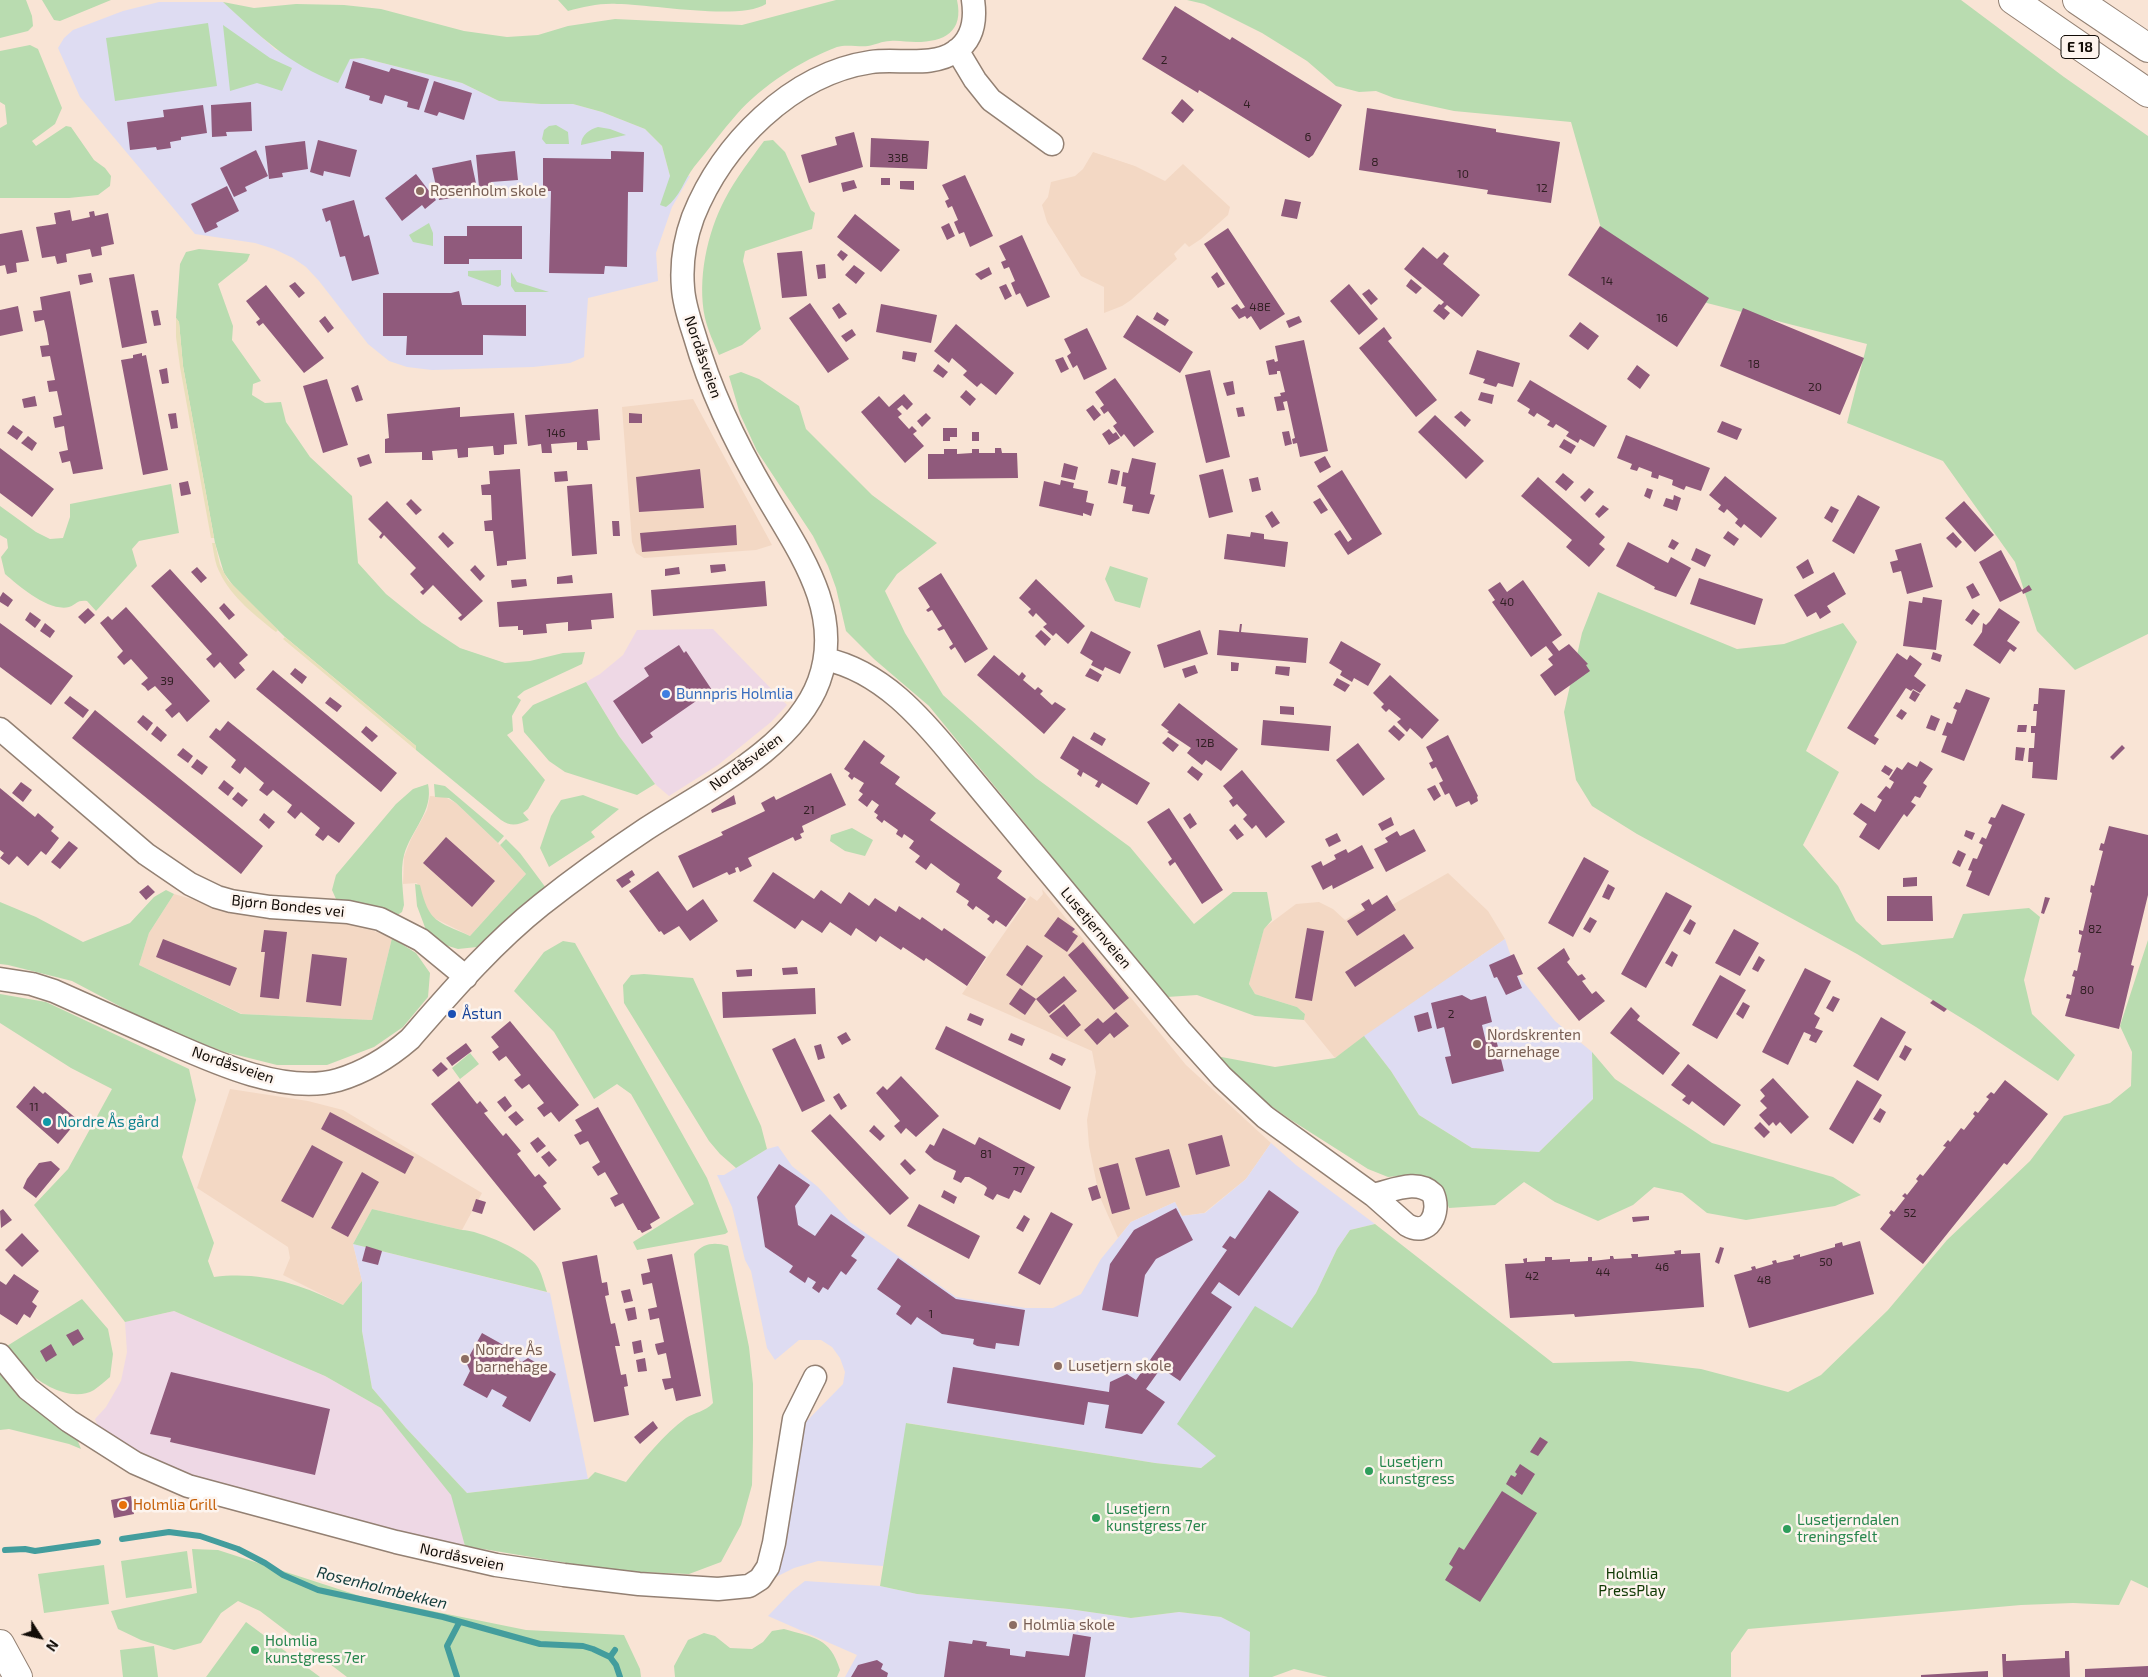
<!DOCTYPE html>
<meta charset="utf-8">
<style>
body{margin:0}
#map{position:relative;width:2148px;height:1677px;overflow:hidden;background:#f9e4d5;font-family:"Exo 2",sans-serif}
canvas{display:block}
.north{position:absolute;left:15px;top:1612px;width:50px;height:50px;-webkit-text-stroke:4px #fdf4ee;paint-order:stroke;rotate:125deg;font-size:14px;font-weight:700;line-height:20px;text-align:center;color:#120c07}
.north::after{content:'';display:block;margin:auto;width:18px;height:22px;background:#120c07;clip-path:polygon(50% 0,100% 100%,50% 72%,0 100%)}
</style>
<div id="map">
<canvas width="2148" height="1677"></canvas>
<div class="north">N</div>
</div>
<script>
const g = document.querySelector('canvas').getContext('2d');
g.lineJoin = 'round';
function paint(path, color) { g.fillStyle = color; g.fill(path, 'evenodd'); }
function stroke(path, color, width, dash) { g.strokeStyle = color; g.lineWidth = width; g.lineCap = dash ? 'butt' : 'round'; g.setLineDash(dash || []); g.stroke(path); }
function drawText(font, color, halo, rows, align = 'center') {
  g.font = font + ' "Exo 2",sans-serif'; g.lineWidth = 5; g.setLineDash([]); g.textBaseline = 'middle'; g.strokeStyle = halo; g.fillStyle = color; for (const [text, x, y, turn = 0] of rows) {
    g.save(); g.translate(x, y); g.rotate((+turn || 0) * Math.PI / 180); g.textAlign = isNaN(turn) ? turn : align; if (halo) g.strokeText(text, 0, 0); g.fillText(text, 0, 0); g.restore();
  }
}
paint(new Path2D(`
 M 713,629 L 787,705 L 771,722 L 718,765 L 669,796 L 655,784 L 619,736 L 586,682 L 600,674 L 623,655 L 637,630 Z
 M 174,1311 L 325,1376 L 381,1408 L 452,1495 L 465,1546 L 450,1548 L 181,1478 L 100,1432 L 95,1419 L 106,1407 L 121,1381 L 127,1352 L 125,1322 Z`), '#eed8e5');
paint(new Path2D(`
 M 1093,152 L 1135,166 L 1165,181 L 1183,164 L 1230,207 L 1228,215 L 1201,239 L 1189,247 L 1185,243 L 1174,254 L 1177,259 L 1131,300 L 1122,306 L 1104,313 L 1104,287 L 1081,276 L 1047,222 L 1042,205 L 1048,197 L 1051,182 L 1075,176 L 1083,169 Z
 M 693,399 L 772,545 L 756,550 L 644,558 L 636,553 L 632,542 L 622,407 Z
 M 430,796 L 445,797 L 456,803 L 498,843 L 526,874 L 470,936 L 434,918 L 426,908 L 417,883 L 403,884 L 404,857 L 411,839 L 427,810 Z
 M 1448,873 L 1488,911 L 1505,939 L 1335,1058 L 1304,1020 L 1305,1014 L 1297,1007 L 1255,994 L 1249,984 L 1264,928 L 1296,904 L 1319,902 L 1333,909 L 1345,920 L 1385,896 L 1392,905 Z
 M 1042,889 L 1186,1065 L 1271,1143 L 1246,1179 L 1204,1213 L 1182,1216 L 1175,1202 L 1131,1222 L 1118,1238 L 1099,1195 L 1089,1146 L 1087,1120 L 1096,1072 L 1092,1051 L 962,994 L 1030,896 L 1037,901 L 1043,894 Z
 M 174,894 L 258,918 L 353,923 L 392,938 L 372,1020 L 242,1014 L 139,965 L 149,933 Z
 M 230,1089 L 308,1101 L 343,1110 L 482,1193 L 462,1230 L 372,1209 L 353,1244 L 362,1281 L 343,1305 L 283,1275 L 290,1258 L 288,1247 L 197,1188 Z`), '#f3d8c4');
paint(new Path2D(`
 M 159,2 L 223,2 L 276,50 L 350,59 L 363,58 L 462,83 L 499,101 L 541,104 L 573,104 L 602,112 L 645,129 L 662,146 L 670,176 L 690,176 L 672,207 L 656,253 L 658,281 L 588,298 L 584,357 L 570,363 L 533,367 L 432,370 L 407,367 L 389,361 L 368,344 L 319,281 L 306,267 L 293,258 L 274,249 L 255,243 L 195,234 L 80,97 L 58,48 L 64,38 L 73,30 L 123,11 Z
 M 1505,939 L 1517,974 L 1555,1021 L 1592,1052 L 1593,1099 L 1539,1152 L 1472,1148 L 1419,1115 L 1391,1071 L 1364,1036 Z
 M 1271,1143 L 1296,1165 L 1375,1224 L 1350,1230 L 1337,1249 L 1316,1293 L 1292,1329 L 1216,1456 L 1201,1468 L 1155,1463 L 907,1423 L 883,1566 L 818,1561 L 794,1568 L 776,1577 L 801,1427 L 843,1384 L 845,1372 L 840,1358 L 832,1347 L 821,1340 L 799,1340 L 775,1360 L 767,1348 L 751,1271 L 745,1260 L 732,1207 L 717,1175 L 724,1175 L 767,1149 L 778,1146 L 792,1166 L 818,1187 L 850,1222 L 956,1297 L 1025,1308 L 1053,1308 L 1081,1294 L 1101,1259 L 1131,1222 L 1175,1202 L 1182,1216 L 1205,1213 L 1246,1179 Z
 M 353,1244 L 550,1293 L 588,1479 L 467,1493 L 406,1428 L 372,1388 L 362,1331 L 362,1281 Z
 M 805,1581 L 880,1586 L 917,1594 L 1069,1609 L 1131,1618 L 1179,1612 L 1221,1617 L 1251,1632 L 1249,1677 L 845,1677 L 857,1655 L 768,1616 L 792,1591 Z`), '#dedcf2');
paint(new Path2D(`
 M 0,0 L 26,0 L 32,16 L 33,26 L 28,31 L 0,38 Z
 M 42,0 L 111,0 L 60,21 L 54,20 Z
 M 558,0 L 766,0 L 766,4 C 739,21 651,4 617,4 C 600,3 584,7 568,11 Z
 M 836,0 L 957,0 C 964,32 944,42 916,42 C 907,42 898,40 890,41 C 882,41 875,45 868,46 C 858,47 846,44 837,47 C 800,61 763,85 737,114 C 722,131 708,150 694,167 C 684,180 680,197 666,207 L 660,205 L 670,176 L 662,146 L 645,129 L 602,112 L 573,104 L 541,104 L 499,101 L 462,83 L 363,58 L 350,59 L 338,83 C 288,64 261,37 223,2 L 254,8 L 296,4 L 344,5 L 381,9 L 464,31 L 507,37 L 538,35 L 568,26 L 615,19 L 742,25 Z
 M 1187,0 L 1961,0 L 2064,77 L 2148,136 L 2148,634 L 2075,670 L 2037,631 L 2015,562 L 1943,461 L 1847,423 L 1867,344 L 1703,302 L 1603,235 L 1571,122 L 1454,111 L 1394,98 L 1376,91 L 1359,92 L 1336,86 L 1307,61 L 1262,33 L 1204,4 Z
 M 208,23 L 217,86 L 115,101 L 106,38 Z
 M 223,25 L 270,58 L 292,68 L 282,91 L 257,83 L 230,91 Z
 M 30,45 L 38,49 L 40,54 L 62,108 L 55,124 L 32,141 L 36,146 L 66,126 L 71,127 L 94,160 L 105,168 L 111,176 L 110,186 L 98,195 L 69,198 L 0,198 L 0,128 L 7,124 L 5,105 L 0,102 L 0,51 Z
 M 556,125 L 568,132 L 569,144 L 546,144 L 542,139 L 544,130 L 549,126 Z
 M 598,127 L 610,129 L 626,135 L 581,145 C 581,135 590,129 598,127 Z
 M 773,140 L 785,152 L 811,210 L 815,213 L 812,229 L 745,251 L 743,261 L 761,329 L 742,345 L 719,355 C 714,343 708,331 705,318 C 697,280 707,233 725,199 C 736,178 750,160 764,141 Z
 M 429,223 L 433,233 L 433,246 L 413,242 L 409,235 Z
 M 199,249 L 250,254 L 247,261 L 218,284 L 233,326 L 232,340 L 261,381 L 253,384 L 252,395 L 265,403 L 281,402 L 286,422 L 310,457 L 352,496 L 358,563 L 386,594 L 422,623 L 460,648 L 505,663 L 530,661 L 563,653 L 585,652 L 582,664 L 524,691 L 517,697 L 521,700 L 512,716 L 513,731 L 507,735 L 545,780 L 528,809 L 523,813 L 529,820 C 518,825 511,827 501,820 L 416,750 L 416,746 L 285,637 L 234,587 L 224,573 L 215,543 L 183,366 L 179,322 L 176,318 L 180,264 L 186,252 Z
 M 501,270 L 501,285 L 498,287 L 468,276 L 468,271 Z
 M 511,272 L 517,282 L 549,292 L 515,292 L 511,286 Z
 M 741,372 L 759,379 L 799,406 L 806,429 L 872,495 L 937,543 L 897,574 L 885,591 L 905,633 L 943,695 L 1036,778 L 1130,847 L 1194,924 L 1233,892 L 1267,892 L 1272,920 L 1264,929 L 1249,984 L 1255,994 L 1297,1007 L 1305,1014 L 1304,1020 L 1255,1016 L 1197,995 L 1167,997 L 929,706 L 874,659 L 846,631 L 836,588 L 828,566 L 813,536 L 757,451 L 740,414 L 729,376 Z
 M 171,484 L 179,533 L 139,541 L 132,549 L 137,566 L 96,611 L 87,601 C 76,600 78,604 69,607 C 49,612 19,586 5,574 L 1,557 L 8,548 L 7,539 L 0,535 L 0,506 L 36,532 L 50,539 L 63,538 L 70,517 L 70,504 Z
 M 1110,566 L 1148,578 L 1140,608 L 1115,601 L 1105,579 Z
 M 1598,592 L 1737,649 L 1784,644 L 1843,623 L 1857,642 L 1806,751 L 1839,772 L 1803,845 L 1838,886 L 1856,921 L 1882,945 L 1953,938 L 1963,914 L 2029,908 L 2040,917 L 2024,980 L 2032,1014 L 2075,1055 L 2058,1081 L 1976,1027 L 1857,954 L 1637,834 L 1592,806 L 1576,780 L 1564,712 L 1582,633 Z
 M 586,682 L 619,736 L 655,784 L 637,795 L 565,772 L 549,761 L 524,732 L 522,717 L 533,705 Z
 M 428,784 C 434,811 411,830 404,855 C 400,871 403,889 404,905 L 402,912 L 396,916 L 336,899 L 332,890 L 336,875 L 396,804 L 413,789 Z
 M 434,784 L 445,786 L 504,836 L 498,843 L 456,803 L 449,798 L 435,797 Z
 M 583,795 L 619,809 L 591,832 L 595,837 L 549,867 L 540,848 L 551,816 L 561,800 Z
 M 852,828 L 873,840 L 865,856 L 845,851 L 830,841 L 831,835 Z
 M 506,839 L 520,853 L 546,888 L 507,919 L 477,947 L 458,949 L 445,945 L 426,930 L 417,906 L 415,884 L 420,885 C 429,923 437,921 470,936 L 526,874 L 500,845 Z
 M 166,890 L 174,894 L 149,933 L 139,965 L 241,1014 L 372,1020 L 392,938 L 416,953 L 430,973 L 428,997 L 403,1027 L 374,1047 L 327,1065 L 277,1065 L 225,1052 L 163,1029 L 72,981 L 8,965 L 0,964 L 0,902 L 36,917 L 83,942 L 130,923 L 154,897 Z
 M 2148,940 L 2148,1588 L 2131,1580 L 2119,1605 L 2073,1603 L 2021,1605 L 1748,1629 L 1731,1653 L 1731,1677 L 1328,1677 L 1294,1669 L 1272,1677 L 1249,1677 L 1250,1632 L 1221,1617 L 1179,1612 L 1131,1618 L 1069,1609 L 917,1594 L 880,1586 L 906,1423 L 1155,1463 L 1201,1468 L 1216,1456 L 1177,1424 L 1255,1306 L 1292,1328 L 1316,1293 L 1337,1249 L 1350,1230 L 1375,1224 L 1553,1363 L 1630,1361 L 1701,1369 L 1788,1392 L 1821,1375 L 1888,1310 L 1947,1240 L 2030,1161 L 2064,1116 L 2110,1103 L 2131,1086 L 2132,1052 L 2120,1026 Z
 M 563,941 L 575,943 L 707,1178 L 728,1232 L 725,1234 L 637,1250 L 633,1242 L 694,1204 L 631,1094 L 617,1084 L 594,1099 L 554,1032 L 514,991 L 544,952 Z
 M 644,974 L 693,978 L 761,1126 L 767,1149 L 736,1168 L 720,1154 L 709,1141 L 624,1003 L 623,985 L 631,975 Z
 M 0,994 L 46,1002 L 189,1069 L 196,1100 L 182,1157 L 214,1243 L 208,1261 L 214,1277 C 262,1271 300,1284 343,1305 L 362,1281 L 362,1331 L 372,1388 L 406,1428 L 467,1493 L 588,1479 L 595,1472 L 626,1482 C 642,1461 664,1434 686,1418 C 695,1412 705,1412 713,1403 L 694,1254 C 704,1243 714,1242 728,1246 L 749,1347 L 753,1384 L 753,1440 L 752,1485 L 741,1525 L 721,1562 L 689,1574 L 615,1571 L 465,1546 L 451,1495 L 381,1408 L 325,1376 L 174,1311 L 125,1322 L 34,1205 L 68,1169 L 112,1089 L 71,1068 L 0,1023 Z
 M 1364,1036 L 1391,1071 L 1419,1115 L 1472,1148 L 1539,1152 L 1593,1099 L 1592,1052 L 1615,1079 L 1712,1143 L 1833,1177 L 1861,1195 L 1835,1206 L 1746,1220 L 1707,1213 L 1682,1193 L 1654,1187 L 1633,1205 L 1598,1221 L 1555,1202 L 1524,1182 L 1495,1205 L 1449,1208 L 1442,1190 L 1431,1179 L 1408,1175 L 1388,1177 L 1368,1169 L 1291,1120 L 1251,1092 L 1216,1056 L 1275,1067 L 1335,1058 Z
 M 470,1053 L 479,1064 L 460,1079 L 452,1068 Z
 M 372,1209 L 462,1230 C 478,1230 529,1252 537,1266 C 542,1273 544,1284 547,1292 L 353,1244 Z
 M 82,1299 L 108,1329 L 113,1354 L 110,1377 C 105,1381 100,1386 94,1390 C 73,1402 42,1386 27,1370 C 19,1363 13,1354 7,1346 Z
 M 0,1371 L 16,1394 L 45,1417 L 77,1439 L 81,1449 L 69,1444 L 9,1429 L 0,1430 Z
 M 192,1549 L 218,1550 L 363,1597 L 526,1630 L 624,1635 L 640,1669 L 641,1677 L 347,1677 L 260,1611 L 238,1601 L 221,1613 L 201,1643 L 174,1650 L 141,1640 L 118,1629 L 111,1611 L 197,1593 Z
 M 187,1551 L 192,1588 L 126,1598 L 121,1561 Z
 M 104,1565 L 109,1604 L 44,1613 L 38,1574 Z
 M 246,1622 L 320,1677 L 206,1677 Z
 M 784,1629 C 814,1638 830,1637 840,1670 L 837,1677 L 675,1677 L 674,1666 L 688,1640 L 704,1633 L 715,1636 L 730,1648 L 752,1649 L 763,1642 L 772,1631 Z
 M 154,1646 L 158,1677 L 123,1677 L 120,1650 Z`), '#b9dcb0');
paint(new Path2D(`
 M 176,318 L 179,322 L 183,366 L 214,538 L 211,538 L 180,367 L 176,337 Z
 M 212,543 L 215,543 L 220,565 L 228,580 L 278,630 L 276,632 C 257,617 231,597 220,573 C 215,564 214,553 212,543 Z
 M 285,637 L 416,746 L 416,750 L 301,654 L 283,639 Z`), '#e9dfba');
stroke(new Path2D(`
 M 122,1539 L 169,1532 L 200,1536 L 238,1549 L 265,1563 L 283,1575 L 318,1590 L 443,1617 L 540,1644 L 583,1646 L 593,1649 L 610,1657
 M 5,1550 L 25,1549 L 35,1551 L 98,1542
 M 615,1650 L 610,1657 L 616,1665 L 620,1677
 M 457,1677 L 447,1646 L 459,1623`), '#439d9d', 6);
paint(new Path2D(`
 M 1175,6 L 1230,40 L 1232,37 L 1342,105 L 1313,155 L 1309,158 L 1199,90 L 1198,93 L 1142,59 Z
 M 353,61 L 389,72 L 391,68 L 429,79 L 419,110 L 407,107 L 408,102 L 385,95 L 382,104 L 369,100 L 370,96 L 345,88 Z
 M 434,81 L 472,93 L 464,120 L 439,112 L 437,116 L 424,112 Z
 M 1182,99 L 1194,110 L 1183,123 L 1171,113 Z
 M 251,102 L 252,131 L 226,132 L 227,136 L 212,137 L 211,105 Z
 M 203,105 L 207,133 L 181,137 L 181,140 L 170,142 L 171,148 L 157,150 L 156,147 L 130,150 L 127,122 L 164,117 L 163,110 Z
 M 1367,108 L 1496,129 L 1496,132 L 1560,142 L 1551,203 L 1487,194 L 1488,190 L 1359,170 Z
 M 854,132 L 863,167 L 809,183 L 801,155 L 837,145 L 835,137 Z
 M 871,138 L 929,141 L 927,169 L 870,167 Z
 M 318,140 L 357,150 L 350,177 L 324,171 L 323,176 L 310,172 Z
 M 305,141 L 308,169 L 282,173 L 283,177 L 269,179 L 265,146 Z
 M 256,150 L 268,176 L 245,187 L 247,191 L 234,197 L 220,168 Z
 M 515,151 L 518,180 L 491,182 L 492,186 L 479,187 L 476,155 Z
 M 611,151 L 644,152 L 643,192 L 628,192 L 627,267 L 605,266 L 604,274 L 549,273 L 551,191 L 543,191 L 543,158 L 611,159 Z
 M 471,160 L 477,188 L 451,194 L 452,198 L 439,200 L 432,168 Z
 M 416,174 L 436,200 L 425,209 L 422,205 L 402,221 L 385,198 Z
 M 965,175 L 993,236 L 970,247 L 964,232 L 959,234 L 954,222 L 958,220 L 952,206 L 948,208 L 945,201 L 949,199 L 942,185 Z
 M 881,178 L 890,178 L 890,185 L 881,185 Z
 M 854,180 L 857,188 L 843,192 L 841,183 Z
 M 900,181 L 914,181 L 914,190 L 900,189 Z
 M 227,186 L 239,211 L 216,223 L 218,227 L 205,233 L 191,204 Z
 M 1285,199 L 1301,202 L 1297,219 L 1281,216 Z
 M 354,200 L 364,237 L 369,235 L 379,274 L 352,281 L 345,256 L 340,257 L 330,220 L 326,222 L 322,209 Z
 M 70,210 L 72,221 L 90,217 L 89,212 L 94,211 L 95,216 L 108,213 L 114,244 L 101,247 L 102,255 L 92,257 L 90,249 L 66,254 L 67,262 L 57,264 L 55,256 L 42,258 L 36,227 L 56,224 L 54,213 Z
 M 855,214 L 900,250 L 881,272 L 837,237 Z
 M 949,223 L 955,236 L 947,240 L 941,227 Z
 M 467,226 L 522,226 L 522,259 L 469,259 L 469,264 L 444,264 L 444,236 L 467,236 Z
 M 1600,226 L 1709,298 L 1677,347 L 1568,275 Z
 M 1228,228 L 1285,314 L 1260,330 L 1251,316 L 1247,319 L 1245,316 L 1239,319 L 1231,308 L 1237,304 L 1241,309 L 1245,307 L 1204,244 Z
 M 22,230 L 29,261 L 16,263 L 17,272 L 7,274 L 5,265 L 0,266 L 0,234 Z
 M 1022,235 L 1050,297 L 1027,307 L 1020,293 L 1016,295 L 1011,283 L 1015,281 L 1009,267 L 1004,269 L 1001,262 L 1006,260 L 999,246 Z
 M 1423,247 L 1437,259 L 1444,252 L 1449,256 L 1443,264 L 1480,295 L 1462,317 L 1447,305 L 1444,308 L 1450,313 L 1444,320 L 1433,311 L 1439,304 L 1441,305 L 1444,302 L 1404,269 Z
 M 841,250 L 848,255 L 843,261 L 837,255 Z
 M 802,251 L 807,296 L 782,298 L 777,253 Z
 M 825,264 L 826,278 L 818,279 L 816,265 Z
 M 854,265 L 865,273 L 856,284 L 845,275 Z
 M 989,267 L 992,274 L 981,280 L 975,274 Z
 M 1217,272 L 1225,284 L 1218,288 L 1211,277 Z
 M 91,273 L 93,282 L 80,285 L 78,275 Z
 M 134,274 L 147,343 L 122,348 L 109,278 Z
 M 1411,279 L 1422,288 L 1416,294 L 1406,286 Z
 M 295,282 L 305,293 L 299,298 L 289,286 Z
 M 1006,284 L 1012,296 L 1005,300 L 999,287 Z
 M 1349,284 L 1378,319 L 1359,335 L 1330,301 Z
 M 266,285 L 324,358 L 304,373 L 263,323 L 259,326 L 256,322 L 260,319 L 246,301 Z
 M 1369,289 L 1378,299 L 1371,305 L 1362,294 Z
 M 70,291 L 103,469 L 73,474 L 70,461 L 62,463 L 59,452 L 68,450 L 66,439 L 64,426 L 55,428 L 54,423 L 53,417 L 62,415 L 57,391 L 49,392 L 47,381 L 55,380 L 50,356 L 42,357 L 40,346 L 49,345 L 47,333 L 44,320 L 35,322 L 33,311 L 42,310 L 40,297 Z
 M 459,291 L 462,305 L 526,305 L 526,336 L 483,335 L 483,355 L 406,355 L 407,336 L 383,336 L 383,293 L 451,293 Z
 M 810,303 L 849,359 L 828,373 L 789,318 Z
 M 839,303 L 847,314 L 839,319 L 832,308 Z
 M 881,304 L 937,315 L 931,343 L 876,332 Z
 M 18,306 L 23,331 L 0,336 L 0,310 Z
 M 1743,308 L 1864,358 L 1840,415 L 1720,366 Z
 M 158,310 L 161,325 L 154,326 L 151,311 Z
 M 1157,312 L 1169,320 L 1165,326 L 1153,319 Z
 M 1137,315 L 1193,352 L 1180,373 L 1123,337 Z
 M 325,316 L 334,328 L 328,333 L 319,321 Z
 M 1299,316 L 1302,322 L 1289,328 L 1286,321 Z
 M 1580,322 L 1599,336 L 1588,350 L 1569,336 Z
 M 956,324 L 1014,373 L 996,395 L 981,383 L 977,387 L 963,375 L 967,371 L 952,358 L 949,363 L 934,351 Z
 M 1384,327 L 1392,338 L 1388,341 L 1437,400 L 1416,417 L 1359,348 Z
 M 1087,328 L 1107,369 L 1084,380 L 1077,365 L 1073,368 L 1067,356 L 1071,353 L 1064,339 Z
 M 852,329 L 856,335 L 846,342 L 841,336 Z
 M 1304,340 L 1328,451 L 1300,457 L 1297,443 L 1293,444 L 1292,439 L 1295,438 L 1287,401 L 1283,402 L 1285,410 L 1277,411 L 1274,397 L 1281,396 L 1280,393 L 1285,392 L 1280,371 L 1277,371 L 1277,374 L 1269,375 L 1266,361 L 1274,359 L 1275,362 L 1278,361 L 1275,346 Z
 M 1477,350 L 1520,363 L 1513,387 L 1498,383 L 1496,387 L 1483,383 L 1485,379 L 1469,374 Z
 M 903,351 L 917,353 L 915,362 L 902,359 Z
 M 142,353 L 142,356 L 146,355 L 168,470 L 143,475 L 121,360 L 133,358 L 133,355 Z
 M 1063,357 L 1069,369 L 1061,373 L 1055,360 Z
 M 938,364 L 948,372 L 943,378 L 933,371 Z
 M 1637,365 L 1650,375 L 1640,389 L 1627,379 Z
 M 167,368 L 169,383 L 162,384 L 159,370 Z
 M 1210,370 L 1230,457 L 1206,463 L 1185,375 Z
 M 1115,378 L 1154,432 L 1134,447 L 1124,434 L 1121,437 L 1113,426 L 1117,423 L 1108,411 L 1104,414 L 1100,408 L 1104,405 L 1095,392 Z
 M 327,379 L 348,445 L 323,453 L 303,386 Z
 M 1530,380 L 1607,426 L 1594,447 L 1580,439 L 1578,443 L 1566,436 L 1569,432 L 1556,424 L 1553,428 L 1547,425 L 1550,421 L 1537,413 L 1534,417 L 1528,413 L 1530,409 L 1517,401 Z
 M 1233,381 L 1235,394 L 1227,396 L 1223,383 Z
 M 358,385 L 363,400 L 356,402 L 351,388 Z
 M 966,390 L 976,399 L 970,406 L 960,397 Z
 M 1481,392 L 1494,395 L 1492,404 L 1478,400 Z
 M 904,394 L 913,404 L 907,410 L 902,405 L 897,409 L 902,414 L 898,417 L 909,429 L 912,426 L 917,431 L 913,434 L 924,446 L 905,463 L 861,412 L 879,396 L 889,407 Z
 M 35,396 L 37,406 L 24,408 L 22,399 Z
 M 1093,405 L 1101,415 L 1094,421 L 1086,410 Z
 M 460,407 L 460,417 L 514,413 L 517,444 L 504,445 L 504,454 L 499,455 L 494,455 L 493,446 L 468,448 L 468,457 L 458,458 L 457,449 L 432,451 L 433,460 L 422,460 L 422,452 L 385,453 L 385,439 L 389,438 L 387,414 Z
 M 1243,407 L 1245,416 L 1238,417 L 1236,408 Z
 M 598,409 L 600,440 L 587,441 L 588,450 L 577,450 L 577,442 L 551,444 L 552,453 L 542,453 L 541,444 L 528,446 L 525,415 Z
 M 1461,411 L 1471,420 L 1465,427 L 1454,417 Z
 M 176,413 L 178,428 L 171,429 L 168,414 Z
 M 629,413 L 642,414 L 642,423 L 629,423 Z
 M 926,413 L 931,418 L 922,427 L 917,421 Z
 M 1435,415 L 1484,461 L 1466,479 L 1418,432 Z
 M 1722,421 L 1742,429 L 1737,440 L 1717,432 Z
 M 13,425 L 23,432 L 17,440 L 7,433 Z
 M 943,428 L 957,428 L 957,437 L 950,437 L 950,441 L 943,441 Z
 M 1109,429 L 1113,434 L 1116,432 L 1120,438 L 1109,445 L 1102,434 Z
 M 1289,431 L 1292,444 L 1285,446 L 1282,432 Z
 M 972,432 L 979,432 L 979,441 L 972,441 Z
 M 1626,435 L 1710,468 L 1701,491 L 1686,486 L 1684,490 L 1672,485 L 1673,480 L 1659,475 L 1658,479 L 1651,477 L 1652,472 L 1639,467 L 1637,471 L 1630,469 L 1632,464 L 1617,458 Z
 M 28,436 L 37,443 L 32,451 L 21,443 Z
 M 1564,439 L 1576,446 L 1571,454 L 1559,447 Z
 M 0,448 L 54,489 L 32,517 L 0,493 Z
 M 995,448 L 1001,448 L 1002,453 L 1017,453 L 1018,478 L 928,479 L 928,454 L 944,454 L 944,449 L 957,449 L 957,454 L 972,453 L 972,449 L 979,449 L 979,453 L 995,453 Z
 M 369,454 L 372,463 L 360,467 L 357,458 Z
 M 1325,456 L 1331,467 L 1320,473 L 1314,462 Z
 M 1132,458 L 1156,463 L 1150,494 L 1155,495 L 1149,514 L 1132,511 L 1133,505 L 1123,503 L 1126,487 L 1121,486 L 1123,472 L 1128,473 Z
 M 1064,463 L 1078,467 L 1075,480 L 1061,477 Z
 M 520,469 L 526,559 L 507,561 L 507,565 L 497,566 L 493,531 L 485,531 L 484,521 L 492,520 L 491,495 L 482,495 L 481,485 L 490,484 L 489,471 Z
 M 700,469 L 704,508 L 639,512 L 636,477 Z
 M 1111,469 L 1120,471 L 1117,485 L 1108,483 Z
 M 1223,469 L 1233,512 L 1209,518 L 1199,475 Z
 M 1342,470 L 1382,534 L 1348,555 L 1334,534 L 1340,530 L 1348,542 L 1352,539 L 1317,486 Z
 M 567,471 L 568,481 L 555,482 L 554,472 Z
 M 1563,473 L 1574,482 L 1566,491 L 1555,482 Z
 M 1725,476 L 1777,518 L 1761,538 L 1744,524 L 1741,528 L 1735,523 L 1738,519 L 1727,509 L 1724,513 L 1718,509 L 1721,505 L 1709,495 Z
 M 1258,477 L 1261,490 L 1252,492 L 1249,479 Z
 M 1538,477 L 1605,537 L 1599,544 L 1605,549 L 1589,567 L 1566,547 L 1572,540 L 1521,496 Z
 M 1061,480 L 1074,483 L 1073,488 L 1088,491 L 1086,502 L 1094,504 L 1091,516 L 1083,513 L 1083,516 L 1039,506 L 1044,481 L 1060,485 Z
 M 188,481 L 191,494 L 181,496 L 179,483 Z
 M 592,484 L 597,554 L 572,556 L 567,486 Z
 M 1589,488 L 1594,492 L 1585,502 L 1580,497 Z
 M 1647,488 L 1653,490 L 1650,499 L 1644,496 Z
 M 1674,495 L 1681,498 L 1677,511 L 1663,506 L 1666,498 L 1673,500 Z
 M 1858,495 L 1880,507 L 1854,554 L 1832,541 Z
 M 1320,498 L 1328,510 L 1321,514 L 1313,502 Z
 M 411,499 L 422,510 L 416,515 L 406,504 Z
 M 387,501 L 483,601 L 461,621 L 458,618 L 462,615 L 433,585 L 423,595 L 420,592 L 424,589 L 410,574 L 416,568 L 384,535 L 381,539 L 379,537 L 382,533 L 368,519 Z
 M 1964,501 L 1994,535 L 1975,552 L 1945,518 Z
 M 1603,505 L 1609,509 L 1599,518 L 1595,514 Z
 M 1831,506 L 1839,510 L 1832,523 L 1824,518 Z
 M 1272,511 L 1280,523 L 1272,528 L 1265,516 Z
 M 612,521 L 619,521 L 620,536 L 613,536 Z
 M 736,525 L 737,545 L 642,552 L 640,533 Z
 M 1728,531 L 1739,539 L 1734,546 L 1723,538 Z
 M 443,532 L 454,543 L 448,548 L 438,537 Z
 M 1251,532 L 1264,534 L 1264,539 L 1288,542 L 1285,567 L 1224,559 L 1227,534 L 1250,537 Z
 M 1953,532 L 1962,542 L 1956,548 L 1946,538 Z
 M 1672,539 L 1679,543 L 1674,550 L 1668,547 Z
 M 1628,542 L 1668,563 L 1671,557 L 1691,568 L 1676,597 L 1654,589 L 1655,587 L 1616,566 Z
 M 1921,543 L 1933,587 L 1907,594 L 1901,571 L 1893,573 L 1890,562 L 1898,560 L 1895,550 Z
 M 1696,548 L 1711,555 L 1705,567 L 1691,560 Z
 M 2001,550 L 2022,590 L 2029,585 L 2032,590 L 2023,594 L 2022,591 L 2000,602 L 1979,562 Z
 M 1808,559 L 1814,573 L 1803,579 L 1796,567 Z
 M 725,564 L 726,571 L 711,573 L 710,565 Z
 M 475,565 L 485,576 L 480,581 L 470,570 Z
 M 197,567 L 207,578 L 201,583 L 191,572 Z
 M 679,567 L 680,574 L 665,576 L 665,569 Z
 M 170,569 L 248,655 L 239,663 L 245,670 L 235,679 L 220,662 L 214,668 L 206,659 L 212,654 L 151,586 Z
 M 1834,572 L 1846,594 L 1827,606 L 1831,612 L 1820,619 L 1816,612 L 1807,617 L 1794,595 Z
 M 941,573 L 988,649 L 965,663 L 955,647 L 951,650 L 949,647 L 953,644 L 944,629 L 939,631 L 937,629 L 942,626 L 932,610 L 928,612 L 926,610 L 930,607 L 918,588 Z
 M 572,575 L 573,583 L 557,584 L 557,577 Z
 M 1699,578 L 1763,599 L 1755,625 L 1690,604 Z
 M 526,579 L 527,586 L 512,588 L 511,580 Z
 M 1036,579 L 1085,626 L 1068,644 L 1056,633 L 1053,636 L 1043,627 L 1047,624 L 1036,613 L 1033,617 L 1028,612 L 1031,609 L 1019,598 Z
 M 1523,580 L 1562,635 L 1552,642 L 1559,651 L 1569,644 L 1588,664 L 1586,665 L 1590,671 L 1555,696 L 1540,675 L 1553,665 L 1548,659 L 1553,655 L 1546,646 L 1531,657 L 1492,602 L 1495,600 L 1488,590 L 1500,582 L 1507,592 Z
 M 765,581 L 767,606 L 653,616 L 651,590 Z
 M 1973,583 L 1980,595 L 1972,599 L 1966,587 Z
 M 3,592 L 13,600 L 8,607 L 0,602 L 0,597 Z
 M 612,593 L 614,618 L 591,620 L 592,629 L 568,631 L 568,622 L 546,624 L 547,633 L 523,635 L 523,630 L 518,630 L 518,626 L 499,627 L 497,602 Z
 M 1923,597 L 1942,600 L 1936,650 L 1903,646 L 1909,601 L 1922,603 Z
 M 224,603 L 235,615 L 229,620 L 219,608 Z
 M 126,607 L 210,701 L 187,722 L 179,712 L 172,718 L 165,710 L 172,704 L 155,686 L 148,691 L 145,687 L 141,684 L 148,678 L 131,659 L 124,665 L 117,657 L 123,651 L 100,623 L 108,616 L 112,620 Z
 M 88,608 L 95,615 L 85,624 L 78,617 Z
 M 1999,608 L 2020,622 L 2007,641 L 2017,648 L 2014,652 L 2010,649 L 2000,664 L 1973,645 L 1982,632 L 1983,623 L 1986,625 L 1990,621 Z
 M 1973,609 L 1980,614 L 1972,625 L 1965,620 Z
 M 30,612 L 41,620 L 35,628 L 25,620 Z
 M 0,623 L 73,676 L 51,705 L 0,667 Z
 M 45,623 L 55,631 L 50,638 L 40,631 Z
 M 1240,624 L 1242,624 L 1241,632 L 1308,638 L 1306,663 L 1217,655 L 1219,630 L 1239,632 Z
 M 1041,630 L 1051,639 L 1045,646 L 1035,636 Z
 M 1200,630 L 1208,654 L 1164,668 L 1157,645 Z
 M 1091,631 L 1131,652 L 1120,674 L 1105,667 L 1103,671 L 1091,665 L 1093,661 L 1080,653 Z
 M 1341,641 L 1381,664 L 1368,686 L 1354,678 L 1352,682 L 1340,675 L 1342,671 L 1329,663 Z
 M 679,645 L 684,653 L 686,651 L 712,690 L 650,733 L 653,737 L 642,744 L 613,701 L 649,676 L 644,668 Z
 M 1933,652 L 1942,655 L 1940,662 L 1931,659 Z
 M 1897,653 L 1907,660 L 1910,655 L 1922,664 L 1914,676 L 1926,685 L 1920,693 L 1913,689 L 1911,691 L 1906,688 L 1874,736 L 1879,739 L 1875,745 L 1847,728 Z
 M 994,655 L 1019,676 L 1022,672 L 1026,676 L 1023,680 L 1035,690 L 1038,687 L 1043,691 L 1040,694 L 1052,705 L 1055,702 L 1066,709 L 1044,734 L 977,675 Z
 M 1231,662 L 1239,663 L 1238,671 L 1231,671 Z
 M 1195,665 L 1198,673 L 1185,678 L 1182,669 Z
 M 1276,666 L 1290,667 L 1289,676 L 1275,674 Z
 M 295,668 L 307,677 L 302,684 L 290,674 Z
 M 1090,668 L 1102,675 L 1098,682 L 1085,676 Z
 M 273,670 L 397,773 L 381,792 L 256,689 Z
 M 1390,675 L 1439,720 L 1422,739 L 1410,728 L 1407,732 L 1397,722 L 1401,719 L 1389,709 L 1386,712 L 1381,707 L 1384,704 L 1373,693 Z
 M 1337,678 L 1350,685 L 1345,692 L 1333,685 Z
 M 2039,688 L 2065,690 L 2057,780 L 2032,778 L 2033,762 L 2028,762 L 2029,748 L 2034,748 L 2035,733 L 2031,733 L 2031,726 L 2036,726 L 2037,711 L 2033,711 L 2034,704 L 2038,704 Z
 M 1966,689 L 1990,698 L 1964,761 L 1941,752 L 1947,736 L 1942,735 L 1947,722 L 1952,724 L 1957,710 L 1953,708 L 1956,702 L 1960,703 Z
 M 1913,690 L 1920,694 L 1915,702 L 1909,698 Z
 M 70,696 L 89,710 L 83,718 L 64,703 Z
 M 330,697 L 342,706 L 337,712 L 325,703 Z
 M 1179,703 L 1238,749 L 1221,771 L 1206,760 L 1202,765 L 1187,753 L 1191,748 L 1167,732 L 1169,731 L 1161,725 Z
 M 1280,706 L 1294,707 L 1294,715 L 1280,714 Z
 M 1901,709 L 1907,713 L 1902,720 L 1896,716 Z
 M 95,710 L 263,846 L 241,874 L 72,738 Z
 M 143,715 L 153,723 L 147,731 L 137,722 Z
 M 1931,715 L 1940,719 L 1935,731 L 1926,728 Z
 M 1263,720 L 1331,726 L 1329,751 L 1261,745 Z
 M 228,721 L 355,823 L 339,843 L 328,835 L 323,841 L 315,835 L 320,828 L 301,812 L 295,819 L 287,812 L 292,805 L 273,790 L 267,796 L 259,790 L 264,783 L 245,767 L 240,774 L 231,767 L 236,760 L 209,737 L 216,728 L 220,731 Z
 M 1394,725 L 1405,735 L 1399,741 L 1388,731 Z
 M 2018,725 L 2027,725 L 2026,732 L 2017,732 Z
 M 157,726 L 167,735 L 161,742 L 151,734 Z
 M 366,726 L 378,736 L 372,742 L 361,732 Z
 M 1094,732 L 1106,739 L 1102,746 L 1090,739 Z
 M 1448,735 L 1478,796 L 1477,797 L 1478,801 L 1471,805 L 1469,801 L 1456,807 L 1449,793 L 1445,795 L 1439,783 L 1443,781 L 1436,767 L 1432,769 L 1429,763 L 1433,761 L 1426,747 Z
 M 1073,736 L 1150,783 L 1137,805 L 1102,783 L 1099,788 L 1095,786 L 1098,781 L 1083,772 L 1081,777 L 1077,774 L 1079,770 L 1060,758 Z
 M 1168,737 L 1179,745 L 1173,752 L 1162,743 Z
 M 864,740 L 885,756 L 880,763 L 900,777 L 895,784 L 936,813 L 930,820 L 1002,871 L 997,878 L 1026,899 L 1006,927 L 996,920 L 993,924 L 987,919 L 990,916 L 976,906 L 973,910 L 967,905 L 969,901 L 956,892 L 960,884 L 951,878 L 931,863 L 926,870 L 915,862 L 920,856 L 909,848 L 914,841 L 904,834 L 902,838 L 896,834 L 898,830 L 884,820 L 882,823 L 876,818 L 878,815 L 874,812 L 879,805 L 872,800 L 867,807 L 858,800 L 863,794 L 859,791 L 864,783 L 854,777 L 852,780 L 848,776 L 850,773 L 844,769 Z
 M 1358,743 L 1385,779 L 1363,796 L 1336,760 Z
 M 2122,745 L 2125,748 L 2113,760 L 2110,757 Z
 M 2016,747 L 2025,748 L 2023,761 L 2015,760 Z
 M 183,748 L 193,756 L 188,763 L 177,755 Z
 M 197,759 L 208,767 L 202,775 L 191,767 Z
 M 1920,761 L 1933,769 L 1923,783 L 1927,786 L 1920,798 L 1915,796 L 1911,802 L 1916,805 L 1907,817 L 1904,814 L 1879,850 L 1859,837 L 1867,824 L 1853,814 L 1861,803 L 1875,812 L 1882,800 L 1877,797 L 1886,786 L 1890,789 L 1894,782 L 1889,779 L 1897,767 L 1902,770 L 1908,762 L 1917,767 Z
 M 1885,765 L 1893,770 L 1889,776 L 1881,771 Z
 M 1192,766 L 1203,774 L 1198,781 L 1187,772 Z
 M 1242,770 L 1285,822 L 1266,838 L 1256,825 L 1252,829 L 1243,819 L 1247,815 L 1237,804 L 1233,807 L 1229,801 L 1233,798 L 1223,786 Z
 M 831,773 L 846,805 L 802,826 L 804,832 L 800,834 L 802,838 L 795,841 L 793,837 L 748,858 L 752,866 L 740,872 L 738,867 L 735,868 L 736,872 L 729,875 L 727,872 L 693,888 L 678,856 L 723,835 L 721,832 L 765,811 L 761,803 L 774,796 L 776,800 Z
 M 224,780 L 234,788 L 228,796 L 218,788 Z
 M 21,782 L 32,790 L 23,802 L 12,793 Z
 M 1435,785 L 1441,796 L 1434,801 L 1427,789 Z
 M 0,788 L 35,817 L 38,813 L 54,827 L 51,831 L 59,838 L 46,855 L 41,851 L 28,866 L 17,856 L 9,865 L 0,858 L 4,853 L 0,850 Z
 M 238,792 L 248,800 L 242,807 L 232,799 Z
 M 734,795 L 736,804 L 712,813 L 711,810 Z
 M 2002,804 L 2025,814 L 1989,896 L 1966,886 L 1972,871 L 1968,870 L 1973,858 L 1977,859 L 1983,845 L 1979,843 L 1982,837 L 1986,839 L 1992,825 L 1988,823 L 1991,817 L 1995,818 Z
 M 1169,808 L 1223,890 L 1202,904 L 1175,862 L 1170,866 L 1168,862 L 1172,859 L 1147,822 Z
 M 264,813 L 275,822 L 269,829 L 259,820 Z
 M 1190,813 L 1197,824 L 1190,829 L 1183,818 Z
 M 1391,817 L 1394,825 L 1382,831 L 1378,824 Z
 M 1235,824 L 1244,835 L 1237,840 L 1229,830 Z
 M 2109,826 L 2148,835 L 2148,895 L 2131,965 L 2134,966 L 2119,1029 L 2065,1016 L 2070,999 L 2066,998 L 2067,994 L 2071,995 L 2075,977 L 2072,976 L 2074,970 L 2077,971 L 2081,953 L 2078,952 L 2082,935 L 2079,934 L 2079,930 L 2083,931 L 2092,893 L 2090,892 L 2091,885 L 2094,886 L 2103,851 L 2099,850 L 2101,843 L 2104,844 Z
 M 1414,829 L 1426,851 L 1386,872 L 1374,849 L 1388,842 L 1385,838 L 1397,831 L 1400,836 Z
 M 1966,830 L 1975,833 L 1972,840 L 1964,836 Z
 M 1337,833 L 1341,841 L 1329,847 L 1325,839 Z
 M 446,837 L 495,881 L 472,907 L 423,863 Z
 M 69,841 L 78,848 L 60,869 L 51,862 Z
 M 1362,845 L 1374,868 L 1333,889 L 1332,885 L 1323,890 L 1311,866 L 1321,861 L 1323,866 L 1336,859 L 1334,855 L 1346,849 L 1348,853 Z
 M 1958,850 L 1966,854 L 1960,867 L 1952,863 Z
 M 1584,857 L 1609,871 L 1573,937 L 1548,923 Z
 M 632,870 L 635,875 L 629,879 L 631,882 L 622,888 L 616,880 Z
 M 658,871 L 687,911 L 703,899 L 718,921 L 690,941 L 679,926 L 664,935 L 661,931 L 659,932 L 629,891 Z
 M 773,872 L 814,899 L 821,890 L 841,904 L 849,892 L 869,906 L 875,898 L 896,912 L 899,906 L 920,920 L 922,917 L 942,931 L 944,928 L 986,957 L 967,986 L 926,958 L 924,961 L 903,947 L 901,950 L 880,936 L 876,942 L 856,928 L 851,936 L 830,922 L 822,933 L 802,920 L 795,929 L 753,901 Z
 M 1917,877 L 1917,886 L 1903,887 L 1903,878 Z
 M 1608,884 L 1615,888 L 1609,900 L 1602,897 Z
 M 148,885 L 155,892 L 146,900 L 139,892 Z
 M 1666,892 L 1692,906 L 1646,988 L 1621,974 Z
 M 1387,895 L 1396,910 L 1357,936 L 1347,921 L 1365,910 L 1361,904 L 1369,899 L 1372,905 Z
 M 1887,896 L 1932,896 L 1933,921 L 1887,921 Z
 M 2045,897 L 2050,898 L 2044,914 L 2041,913 Z
 M 1058,917 L 1075,929 L 1072,932 L 1078,936 L 1067,952 L 1044,936 Z
 M 1590,917 L 1597,921 L 1590,933 L 1583,929 Z
 M 1690,919 L 1696,923 L 1690,935 L 1683,931 Z
 M 1307,928 L 1324,931 L 1312,1001 L 1295,998 Z
 M 1734,929 L 1759,943 L 1740,976 L 1715,963 Z
 M 264,930 L 287,932 L 279,999 L 260,997 L 265,952 L 261,952 Z
 M 1404,934 L 1414,948 L 1355,987 L 1345,972 Z
 M 163,939 L 237,968 L 230,986 L 156,957 Z
 M 1083,942 L 1129,998 L 1114,1010 L 1068,955 Z
 M 1027,945 L 1043,956 L 1022,986 L 1006,975 Z
 M 1564,948 L 1570,959 L 1567,962 L 1578,976 L 1582,974 L 1586,979 L 1582,981 L 1592,994 L 1596,991 L 1605,1001 L 1579,1021 L 1537,968 Z
 M 1672,951 L 1678,955 L 1672,967 L 1665,963 Z
 M 312,954 L 347,958 L 341,1006 L 306,1002 Z
 M 1514,954 L 1523,974 L 1517,976 L 1522,988 L 1506,995 L 1497,977 L 1494,978 L 1489,965 Z
 M 1759,956 L 1765,960 L 1758,972 L 1752,969 Z
 M 797,967 L 798,974 L 783,975 L 782,968 Z
 M 1805,968 L 1831,981 L 1814,1014 L 1820,1018 L 1815,1028 L 1823,1031 L 1816,1043 L 1809,1040 L 1811,1035 L 1804,1032 L 1788,1065 L 1762,1052 Z
 M 752,969 L 752,976 L 737,977 L 736,970 Z
 M 1720,975 L 1746,990 L 1717,1039 L 1692,1025 Z
 M 1064,976 L 1077,991 L 1049,1014 L 1036,999 Z
 M 815,988 L 816,1014 L 723,1018 L 722,992 Z
 M 1020,988 L 1036,999 L 1025,1015 L 1009,1004 Z
 M 1462,995 L 1471,1000 L 1486,996 L 1492,1022 L 1482,1025 L 1486,1042 L 1496,1039 L 1504,1071 L 1452,1084 L 1445,1057 L 1451,1056 L 1444,1027 L 1437,1029 L 1431,1003 Z
 M 1833,996 L 1840,999 L 1833,1012 L 1826,1008 Z
 M 1933,1000 L 1947,1009 L 1944,1012 L 1930,1003 Z
 M 1743,1002 L 1750,1006 L 1743,1019 L 1736,1014 Z
 M 1064,1004 L 1081,1025 L 1067,1037 L 1049,1016 Z
 M 1631,1007 L 1640,1016 L 1637,1020 L 1680,1053 L 1663,1075 L 1610,1033 Z
 M 1116,1012 L 1129,1026 L 1114,1038 L 1110,1033 L 1097,1045 L 1084,1030 L 1098,1018 L 1103,1023 Z
 M 1428,1012 L 1432,1028 L 1418,1032 L 1414,1016 Z
 M 970,1013 L 984,1019 L 981,1026 L 967,1020 Z
 M 1881,1017 L 1906,1032 L 1878,1081 L 1853,1066 Z
 M 510,1021 L 579,1105 L 559,1122 L 551,1112 L 544,1117 L 541,1113 L 537,1108 L 544,1103 L 529,1084 L 522,1089 L 518,1085 L 514,1080 L 521,1075 L 506,1056 L 499,1061 L 492,1052 L 499,1047 L 491,1037 Z
 M 946,1026 L 1071,1087 L 1060,1110 L 935,1049 Z
 M 846,1032 L 851,1040 L 842,1045 L 837,1037 Z
 M 1011,1033 L 1025,1039 L 1022,1046 L 1008,1040 Z
 M 795,1038 L 825,1101 L 802,1112 L 772,1049 Z
 M 466,1043 L 472,1051 L 452,1066 L 446,1058 Z
 M 821,1044 L 825,1058 L 818,1060 L 814,1046 Z
 M 1905,1045 L 1912,1049 L 1905,1061 L 1899,1057 Z
 M 1052,1053 L 1066,1059 L 1062,1066 L 1049,1059 Z
 M 441,1062 L 448,1069 L 438,1077 L 432,1070 Z
 M 1688,1064 L 1741,1105 L 1724,1126 L 1692,1101 L 1689,1105 L 1686,1103 L 1682,1100 L 1686,1096 L 1671,1085 Z
 M 901,1076 L 939,1116 L 916,1137 L 906,1128 L 901,1134 L 894,1126 L 900,1121 L 876,1093 L 883,1086 L 887,1090 Z
 M 1773,1078 L 1809,1117 L 1791,1134 L 1780,1122 L 1776,1126 L 1773,1122 L 1769,1126 L 1759,1115 L 1767,1108 L 1760,1101 L 1765,1096 L 1760,1090 Z
 M 1857,1080 L 1882,1095 L 1853,1144 L 1829,1129 Z
 M 2005,1080 L 2048,1114 L 2007,1165 L 2004,1163 L 1923,1264 L 1880,1229 L 1891,1215 L 1889,1213 L 1891,1210 L 1894,1212 L 1905,1198 L 1902,1196 L 1905,1193 L 1907,1195 L 1918,1181 L 1916,1179 L 1920,1174 L 1923,1176 L 1946,1147 L 1943,1146 L 1948,1140 L 1950,1142 L 1961,1128 L 1964,1130 L 1975,1116 L 1973,1114 L 1975,1111 L 1978,1113 L 1989,1099 L 1986,1097 L 1991,1092 L 1994,1094 Z
 M 459,1081 L 477,1104 L 480,1101 L 488,1111 L 484,1113 L 503,1136 L 506,1133 L 521,1151 L 517,1154 L 535,1177 L 539,1174 L 547,1183 L 543,1186 L 561,1209 L 534,1231 L 431,1104 Z
 M 34,1086 L 43,1094 L 45,1092 L 78,1120 L 58,1144 L 16,1107 Z
 M 839,1093 L 847,1106 L 841,1110 L 833,1097 Z
 M 505,1096 L 512,1106 L 505,1112 L 497,1102 Z
 M 598,1107 L 660,1218 L 650,1224 L 652,1228 L 642,1233 L 640,1230 L 638,1230 L 623,1203 L 615,1207 L 610,1198 L 618,1194 L 605,1172 L 598,1176 L 592,1167 L 600,1162 L 588,1141 L 580,1145 L 574,1135 L 582,1131 L 575,1120 Z
 M 1880,1108 L 1886,1112 L 1880,1123 L 1873,1119 Z
 M 516,1111 L 524,1120 L 516,1126 L 508,1117 Z
 M 330,1112 L 414,1157 L 405,1174 L 321,1129 Z
 M 830,1114 L 909,1198 L 890,1215 L 811,1131 Z
 M 1760,1122 L 1770,1132 L 1764,1138 L 1754,1128 Z
 M 874,1125 L 885,1136 L 880,1141 L 869,1131 Z
 M 943,1128 L 975,1145 L 979,1137 L 1035,1167 L 1021,1193 L 1014,1190 L 1009,1199 L 997,1194 L 993,1200 L 984,1195 L 987,1188 L 985,1186 L 969,1177 L 965,1177 L 961,1183 L 953,1179 L 956,1171 L 934,1160 L 925,1152 L 930,1144 L 934,1146 Z
 M 1222,1135 L 1230,1166 L 1196,1175 L 1188,1144 Z
 M 538,1137 L 546,1146 L 537,1153 L 530,1143 Z
 M 312,1145 L 343,1162 L 313,1218 L 281,1201 Z
 M 1169,1149 L 1180,1187 L 1146,1196 L 1135,1158 Z
 M 549,1151 L 557,1160 L 549,1167 L 541,1157 Z
 M 905,1159 L 916,1170 L 910,1175 L 900,1164 Z
 M 51,1161 L 60,1169 L 36,1198 L 23,1188 L 27,1179 L 39,1163 Z
 M 1118,1163 L 1130,1209 L 1112,1214 L 1099,1168 Z
 M 779,1164 L 810,1185 L 795,1206 L 798,1225 L 815,1236 L 831,1214 L 865,1237 L 851,1256 L 857,1260 L 846,1275 L 841,1271 L 828,1290 L 823,1287 L 819,1293 L 812,1288 L 816,1282 L 808,1277 L 805,1283 L 789,1272 L 793,1266 L 765,1247 L 757,1197 Z
 M 362,1172 L 379,1182 L 348,1237 L 331,1228 Z
 M 1097,1185 L 1101,1198 L 1092,1201 L 1088,1188 Z
 M 944,1190 L 957,1197 L 954,1204 L 941,1197 Z
 M 1269,1190 L 1299,1212 L 1239,1296 L 1219,1282 L 1211,1293 L 1232,1307 L 1180,1381 L 1161,1368 L 1146,1389 L 1165,1402 L 1142,1434 L 1105,1428 L 1109,1405 L 1088,1402 L 1084,1425 L 947,1403 L 953,1367 L 1109,1392 L 1110,1382 L 1127,1374 L 1136,1380 L 1227,1250 L 1222,1247 L 1230,1236 L 1235,1239 Z
 M 476,1199 L 486,1202 L 482,1214 L 472,1211 Z
 M 919,1204 L 980,1236 L 969,1259 L 907,1226 Z
 M 1176,1208 L 1193,1240 L 1156,1259 L 1145,1275 L 1138,1317 L 1102,1310 L 1110,1264 L 1134,1230 Z
 M 3,1209 L 12,1220 L 1,1228 L 0,1211 Z
 M 1051,1212 L 1073,1224 L 1040,1285 L 1018,1273 Z
 M 1024,1215 L 1030,1219 L 1023,1232 L 1016,1228 Z
 M 1649,1216 L 1649,1220 L 1633,1222 L 1632,1217 Z
 M 22,1233 L 39,1251 L 22,1267 L 5,1250 Z
 M 1860,1241 L 1874,1294 L 1749,1328 L 1734,1275 L 1752,1270 L 1751,1267 L 1755,1266 L 1756,1269 L 1773,1264 L 1772,1261 L 1776,1260 L 1777,1263 L 1794,1259 L 1793,1256 L 1800,1254 L 1800,1257 L 1835,1247 L 1835,1244 L 1842,1242 L 1843,1246 Z
 M 366,1246 L 382,1251 L 378,1265 L 362,1261 Z
 M 1720,1247 L 1724,1248 L 1719,1264 L 1715,1262 Z
 M 1681,1250 L 1681,1254 L 1700,1253 L 1704,1307 L 1575,1317 L 1574,1314 L 1510,1318 L 1505,1264 L 1524,1263 L 1523,1259 L 1527,1258 L 1527,1262 L 1545,1261 L 1545,1257 L 1552,1257 L 1552,1260 L 1570,1259 L 1570,1262 L 1588,1261 L 1588,1257 L 1592,1257 L 1592,1261 L 1610,1259 L 1610,1256 L 1613,1256 L 1614,1259 L 1632,1258 L 1631,1254 L 1638,1254 L 1638,1257 L 1675,1254 L 1674,1251 Z
 M 672,1254 L 701,1396 L 676,1401 L 673,1388 L 665,1390 L 662,1379 L 671,1378 L 666,1353 L 658,1355 L 656,1349 L 655,1344 L 664,1342 L 659,1318 L 650,1320 L 649,1314 L 648,1309 L 657,1307 L 652,1283 L 643,1285 L 641,1274 L 650,1272 L 647,1259 Z
 M 597,1255 L 602,1283 L 607,1282 L 609,1295 L 605,1296 L 611,1324 L 615,1323 L 620,1346 L 615,1346 L 621,1375 L 626,1374 L 628,1386 L 624,1387 L 629,1415 L 594,1422 L 562,1262 Z
 M 898,1258 L 956,1299 L 1025,1310 L 1019,1346 L 996,1343 L 995,1349 L 977,1346 L 973,1344 L 974,1339 L 942,1334 L 917,1317 L 911,1325 L 896,1314 L 901,1306 L 877,1289 Z
 M 14,1274 L 39,1291 L 32,1302 L 37,1306 L 30,1318 L 24,1314 L 17,1325 L 0,1314 L 0,1281 L 6,1285 Z
 M 630,1289 L 633,1301 L 624,1303 L 621,1291 Z
 M 635,1307 L 637,1319 L 628,1321 L 625,1309 Z
 M 78,1329 L 84,1339 L 73,1346 L 66,1335 Z
 M 482,1333 L 507,1347 L 504,1352 L 522,1362 L 528,1358 L 556,1374 L 530,1422 L 502,1406 L 507,1397 L 492,1389 L 487,1398 L 463,1385 L 470,1371 L 466,1362 Z
 M 641,1340 L 643,1352 L 634,1354 L 632,1342 Z
 M 51,1344 L 57,1355 L 46,1362 L 40,1351 Z
 M 645,1358 L 647,1371 L 638,1372 L 636,1360 Z
 M 171,1372 L 330,1409 L 315,1475 L 170,1442 L 171,1438 L 150,1434 Z
 M 653,1421 L 658,1428 L 640,1444 L 634,1437 Z
 M 1540,1437 L 1548,1442 L 1538,1456 L 1530,1452 Z
 M 1520,1464 L 1535,1474 L 1522,1495 L 1506,1484 L 1511,1475 L 1515,1477 L 1517,1474 L 1515,1472 Z
 M 1502,1491 L 1537,1513 L 1480,1602 L 1445,1580 L 1453,1567 L 1449,1564 L 1459,1547 L 1464,1550 Z
 M 131,1496 L 134,1514 L 114,1518 L 111,1500 Z
 M 1073,1634 L 1091,1637 L 1085,1677 L 944,1677 L 949,1641 L 972,1644 L 973,1640 L 987,1642 L 986,1646 L 1010,1649 L 1010,1655 L 1025,1657 L 1026,1651 L 1069,1656 Z
 M 2065,1651 L 2069,1651 L 2070,1677 L 2003,1677 L 2002,1654 L 2006,1654 L 2006,1661 L 2065,1658 Z
 M 877,1660 L 883,1664 L 881,1669 L 888,1673 L 887,1677 L 851,1677 L 858,1665 Z
 M 2148,1666 L 2148,1677 L 2085,1677 L 2085,1669 Z
 M 1988,1671 L 1988,1677 L 1921,1677 L 1921,1675 Z`), '#905a7c');
const minor = new Path2D(`
 M 957,50 L 975,80 L 991,100 L 1052,144
 M 825,659 C 881,671 921,717 956,760 L 1180,1030 L 1222,1077 L 1265,1117 L 1373,1195 L 1407,1225 C 1429,1238 1441,1212 1433,1194 C 1417,1178 1392,1191 1373,1195
 M 0,729 L 146,854 L 190,884 L 217,897 L 231,901 L 270,907 L 348,912 L 380,919 L 421,940 L 466,977
 M 0,979 L 32,984 L 54,991 C 88,1006 121,1021 155,1036 C 205,1058 282,1096 338,1080 C 365,1072 388,1058 410,1039 C 451,992 492,944 541,905 C 575,878 610,853 646,829 C 704,791 794,749 819,681 C 844,612 799,552 766,495 C 736,444 711,393 695,337 C 690,321 684,305 683,288 C 681,265 685,239 693,217 C 722,144 791,74 871,62 C 897,58 933,68 956,51 C 973,39 976,20 973,0
 M 0,1355 L 28,1389 L 69,1421 L 135,1463 L 188,1486 L 396,1542 L 496,1565 L 564,1575 L 639,1584 L 718,1589 L 749,1586 L 760,1579 L 768,1567 L 774,1543 L 794,1419 L 815,1377`);
const tertiary = new Path2D(`
 M 0,1644 L 18,1677`);
const trunk = new Path2D(`
 M 2013,0 L 2148,93
 M 2077,0 L 2148,48`);
stroke(minor, '#938073', 25);
stroke(tertiary, '#938073', 30);
stroke(trunk, '#938073', 30);
stroke(minor, '#fff', 22);
stroke(tertiary, '#fff', 28);
stroke(trunk, '#fff', 28);
for (const [x, y, r, color] of [
 [420,191,5,"#8d6e63"],
 [666,694,5,"#3f7fe0"],
 [452,1014,5,"#1a4fb4"],
 [1477,1044,5,"#8d6e63"],
 [47,1122,5,"#0f9aa8"],
 [465,1359,5,"#8d6e63"],
 [1058,1366,5,"#8d6e63"],
 [1369,1471,5,"#2e9e5b"],
 [123,1505,5,"#e8710a"],
 [1096,1518,5,"#2e9e5b"],
 [1787,1529,5,"#2e9e5b"],
 [1013,1625,5,"#8d6e63"],
 [255,1650,5,"#2e9e5b"]
]) { const dot = new Path2D(); dot.arc(x, y, r, 0, 2 * Math.PI); g.fillStyle = color; g.fill(dot); stroke(dot, '#fdf4ee', 2); }
drawText('12px', '#322024', null, [
 ["2",1164,60],
 ["4",1247,104],
 ["6",1308,137],
 ["33B",898,158],
 ["8",1375,162],
 ["10",1463,174],
 ["12",1542,188],
 ["14",1607,281],
 ["48E",1260,307],
 ["16",1662,318],
 ["18",1754,364],
 ["20",1815,387],
 ["146",556,433],
 ["40",1507,602],
 ["39",167,681],
 ["12B",1205,743],
 ["21",809,810],
 ["82",2095,929],
 ["80",2087,990],
 ["2",1451,1014],
 ["11",34,1107],
 ["81",986,1154],
 ["77",1019,1171],
 ["52",1910,1213],
 ["50",1826,1262],
 ["46",1662,1267],
 ["44",1603,1272],
 ["42",1532,1276],
 ["48",1764,1280],
 ["1",931,1314]
]);
for (const [x, y, w] of [
 [2080,47,38]
]) { const box = new Path2D(); box.roundRect(x - w / 2, y - 11.5, w, 23, 4); g.fillStyle = '#fdf4ee'; g.fill(box); stroke(box, '#120c07', 1); }
drawText('bold 14px', '#120c07', null, [
 ["E 18",2080,47]
]);
drawText('15px', '#785e54', '#fdf4ee', [
 ["Rosenholm skole",430,191],
 ["Nordskrenten",1487,1035],
 ["barnehage",1487,1052],
 ["Nordre Ås",475,1350],
 ["barnehage",475,1367],
 ["Lusetjern skole",1068,1366],
 ["Holmlia skole",1023,1625]
], 'left');
drawText('15px', '#120c07', '#fdf4ee', [
 ["Nordåsveien",703,357,71],
 ["Nordåsveien",746,762,-36],
 ["Bjørn Bondes vei",288,906,6],
 ["Lusetjernveien",1096,928,50],
 ["Nordåsveien",233,1065,19],
 ["Nordåsveien",462,1557,12]
]);
drawText('15px', '#366cbe', '#fdf4ee', [
 ["Bunnpris Holmlia",676,694]
], 'left');
drawText('15px', '#164399', '#fdf4ee', [
 ["Åstun",462,1014]
], 'left');
drawText('15px', '#0d838f', '#fdf4ee', [
 ["Nordre Ås gård",57,1122]
], 'left');
drawText('15px', '#27864d', '#fdf4ee', [
 ["Lusetjern",1379,1462],
 ["kunstgress",1379,1479],
 ["Lusetjern",1106,1509],
 ["kunstgress 7er",1106,1526],
 ["Lusetjerndalen",1797,1520],
 ["treningsfelt",1797,1537],
 ["Holmlia",265,1641],
 ["kunstgress 7er",265,1658]
], 'left');
drawText('15px', '#c56008', '#fdf4ee', [
 ["Holmlia Grill",133,1505]
], 'left');
drawText('15px', '#0f3803', '#fdf4ee', [
 ["Holmlia",1632,1574],
 ["PressPlay",1632,1591]
]);
drawText('italic 16px', '#113b3b', '#fdf4ee', [
 ["Rosenholmbekken",382,1588,14]
]);
</script>
